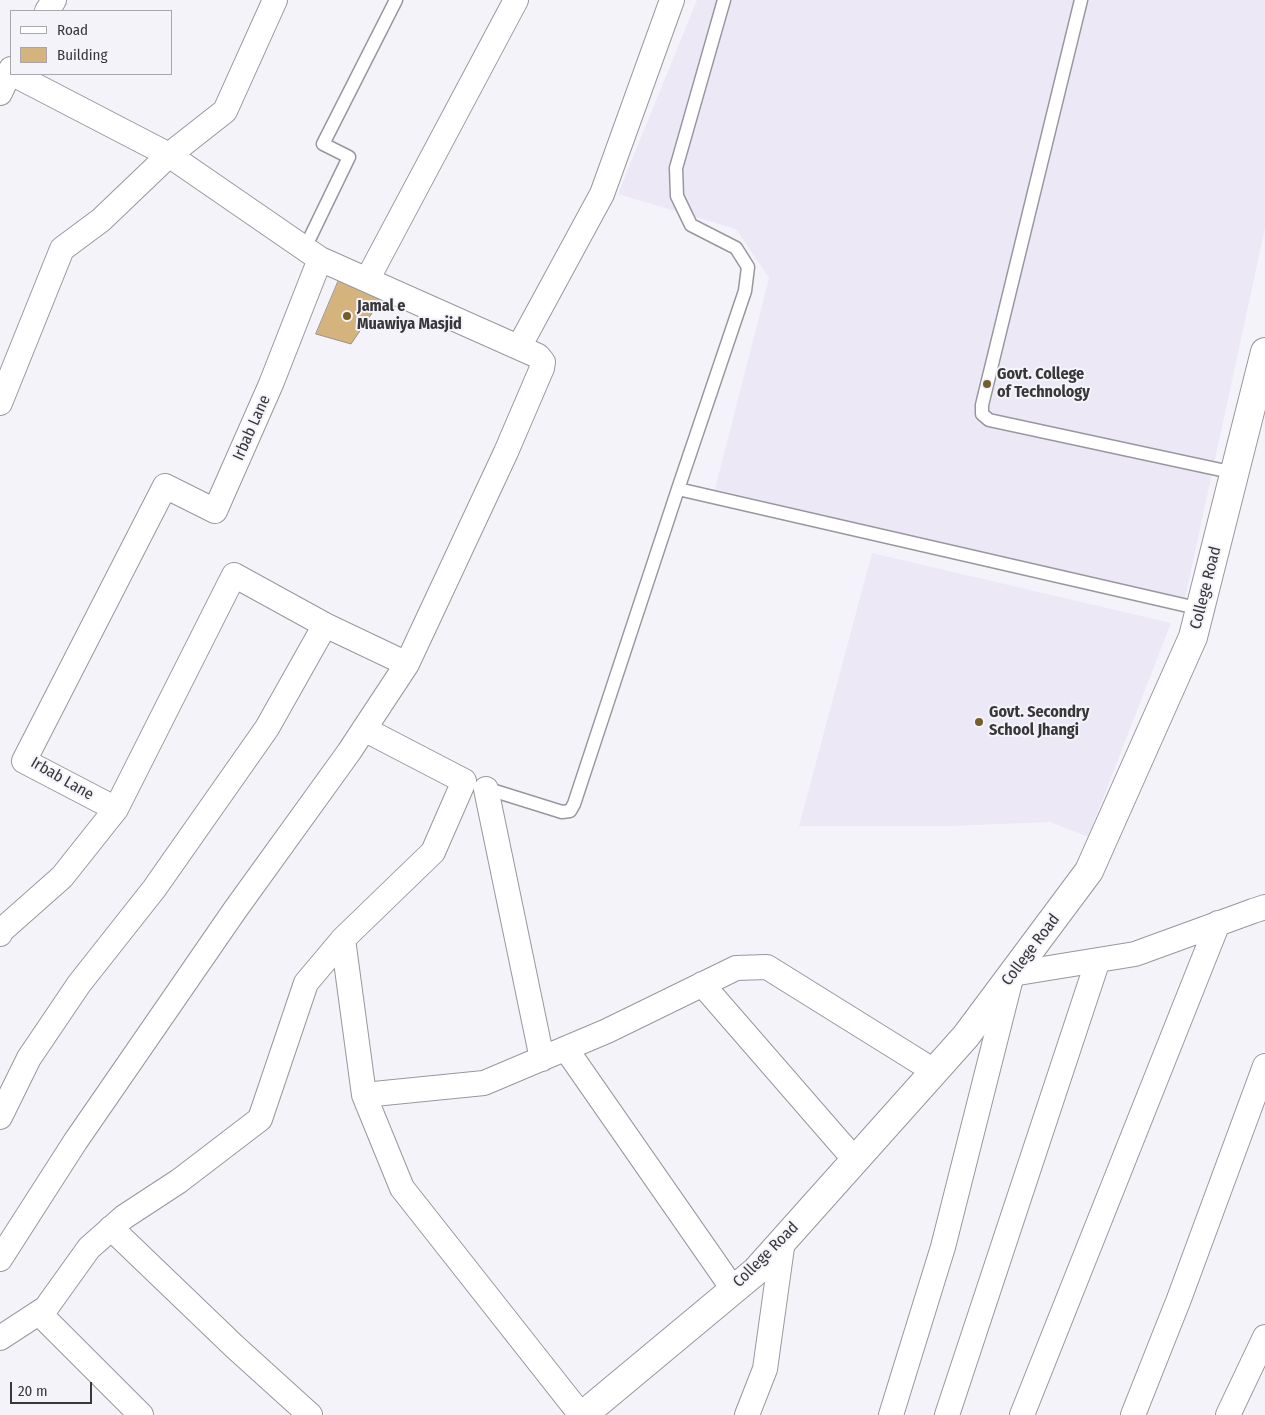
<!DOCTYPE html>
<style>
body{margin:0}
#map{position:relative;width:1265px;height:1415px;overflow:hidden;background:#f5f3fa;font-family:"Fira Sans Condensed",sans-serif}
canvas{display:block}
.legend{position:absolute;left:10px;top:10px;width:162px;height:65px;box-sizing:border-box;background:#f5f3fa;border:1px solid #a9a7ad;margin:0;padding:6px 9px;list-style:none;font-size:15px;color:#373639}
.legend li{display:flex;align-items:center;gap:10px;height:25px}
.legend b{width:25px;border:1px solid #a9a7ad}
.scale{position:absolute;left:10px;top:1382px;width:82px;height:22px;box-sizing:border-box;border:2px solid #373639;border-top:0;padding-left:6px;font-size:15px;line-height:18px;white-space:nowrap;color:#373639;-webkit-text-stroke:4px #f5f3fa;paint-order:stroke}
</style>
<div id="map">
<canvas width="1265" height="1415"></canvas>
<ul class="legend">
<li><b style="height:6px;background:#fff"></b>Road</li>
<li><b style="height:14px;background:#d4b37c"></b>Building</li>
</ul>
<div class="scale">20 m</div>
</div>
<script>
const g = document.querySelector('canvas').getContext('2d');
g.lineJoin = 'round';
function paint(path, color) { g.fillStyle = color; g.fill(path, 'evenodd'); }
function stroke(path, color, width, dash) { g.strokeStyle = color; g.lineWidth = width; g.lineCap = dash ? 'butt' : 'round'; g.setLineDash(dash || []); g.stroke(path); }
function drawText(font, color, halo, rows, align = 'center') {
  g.font = font + ' "Fira Sans Condensed",sans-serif'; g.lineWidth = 4; g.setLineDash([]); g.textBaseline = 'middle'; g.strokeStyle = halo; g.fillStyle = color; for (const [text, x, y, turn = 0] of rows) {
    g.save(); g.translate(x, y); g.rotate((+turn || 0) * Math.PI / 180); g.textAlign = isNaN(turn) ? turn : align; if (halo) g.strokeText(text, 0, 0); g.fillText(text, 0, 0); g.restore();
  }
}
paint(new Path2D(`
 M 697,0 L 1265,0 L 1265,228 L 1184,603 L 715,489 L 769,278 L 736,229 L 618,194 Z
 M 872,553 L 1171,623 L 1088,837 L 1050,822 L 952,826 L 799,826 Z`), '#ece8f6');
const building = new Path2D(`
 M 341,275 L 383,297 L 351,344 L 316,334 Z`);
paint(building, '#d4b37c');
stroke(building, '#96938e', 1);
const service = new Path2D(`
 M 1081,0 L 982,405 L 982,414 L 989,420 L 1235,473
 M 305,248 L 349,157 L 323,144 L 396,0
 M 678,489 L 1201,609
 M 482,787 L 562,812 L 570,811 L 574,804 L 678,489 L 745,291 L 748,267 L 736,248 L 691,225 L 677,196 L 676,168 L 724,0`);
const minor = new Path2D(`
 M 47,11 L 54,0
 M 0,93 L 11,69
 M 367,280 L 516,0
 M 519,347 L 602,194 L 672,0
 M 0,403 L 62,249 L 101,220 L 169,155 L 13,74
 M 364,729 L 464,781 L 433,852 L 343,939 L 364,1095 L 484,1083 L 607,1031 L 736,968 L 767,967 L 934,1071
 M 486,789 L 542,1059
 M 116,809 L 24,761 L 165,486 L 215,511 L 271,384 L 320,259 L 169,155 L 225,111 L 275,0
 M 0,934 L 1,931 L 62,877 L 116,809 L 234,575 L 325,625 L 407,664
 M 702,984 L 855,1160
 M 566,1049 L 733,1289
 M 364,1095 L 402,1188 L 581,1415
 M 0,1117 L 29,1058 L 79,984 L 154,889 L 267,728 L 325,625
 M 111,1228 L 235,1347 L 310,1415
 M 0,1259 L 75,1142 L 235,910 L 349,752 L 407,664 L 506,452 L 542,368 L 543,362 L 538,356 L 320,259
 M 39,1313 L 141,1415
 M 0,1338 L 46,1308 L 89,1248 L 124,1217 L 179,1181 L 260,1119 L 306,983 L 343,939
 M 747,1415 L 765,1369 L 783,1240
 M 891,1415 L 943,1247 L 1012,974 L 1135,954 L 1253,911 L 1265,907
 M 947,1415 L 1098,960
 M 1022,1415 L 1218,923
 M 1133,1415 L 1179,1299 L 1265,1066
 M 1228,1415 L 1265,1337`);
const secondary = new Path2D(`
 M 583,1415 L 756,1271 L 966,1036 L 1089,871 L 1193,637 L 1265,352`);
stroke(service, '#99979d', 15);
stroke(minor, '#99979d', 26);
stroke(secondary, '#99979d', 30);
stroke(service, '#fff', 12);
stroke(minor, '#fff', 24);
stroke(secondary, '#fff', 28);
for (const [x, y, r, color] of [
 [347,316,5,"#765d2e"],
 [987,384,5,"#765d2e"],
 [979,722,5,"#765d2e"]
]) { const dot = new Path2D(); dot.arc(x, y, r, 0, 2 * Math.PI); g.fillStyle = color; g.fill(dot); stroke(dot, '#f5f3fa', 2); }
drawText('bold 16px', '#373639', '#f5f3fa', [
 ["Jamal e",357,307],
 ["Muawiya Masjid",357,325],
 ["Govt. College",997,375],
 ["of Technology",997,393],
 ["Govt. Secondry",989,713],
 ["School Jhangi",989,731]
], 'left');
drawText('16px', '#373639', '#f5f3fa', [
 ["Irbab Lane",252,428,-66],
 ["College Road",1206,588,-76],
 ["Irbab Lane",62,779,30],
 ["College Road",1031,950,-53],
 ["College Road",766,1255,-45]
]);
</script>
